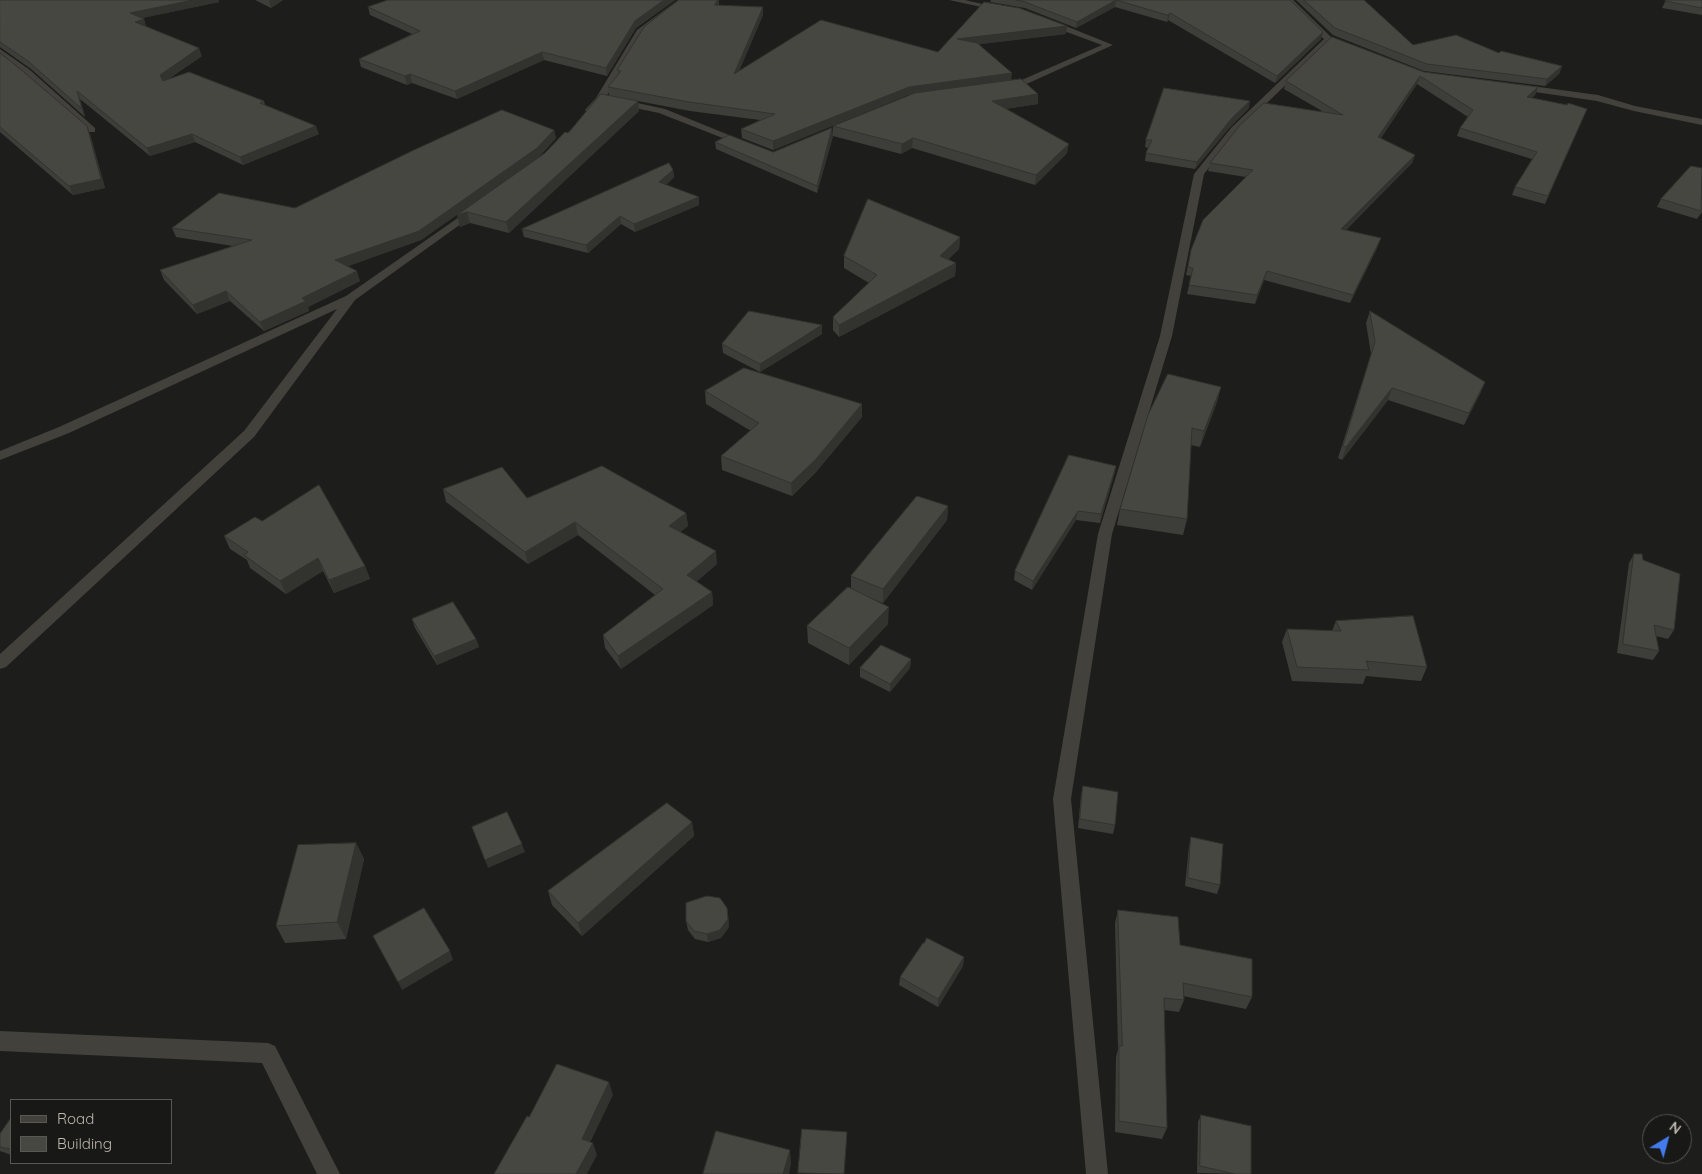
<!DOCTYPE html>
<style>
body{margin:0}
#map{position:relative;width:1702px;height:1174px;overflow:hidden;background:#1d1d1b;font-family:Quicksand,sans-serif}
canvas{display:block}
.legend{position:absolute;left:10px;top:1099px;width:162px;height:65px;box-sizing:border-box;background:#181816;border:1px solid #5a5853;margin:0;padding:6px 9px;list-style:none;font-size:15px;color:#bcb8ae}
.legend li{display:flex;align-items:center;gap:10px;height:25px}
.legend b{width:25px;border:1px solid #5a5853}
.north{position:absolute;left:1642px;top:1114px;width:50px;height:50px;box-sizing:border-box;background:#181816;border:1px solid #5a5853;border-radius:50%;rotate:37deg;font-size:14px;font-weight:700;line-height:20px;text-align:center;color:#bcb8ae}
.north::after{content:'';display:block;margin:auto;width:18px;height:22px;background:#437bed;clip-path:polygon(50% 0,100% 100%,50% 72%,0 100%)}
</style>
<div id="map">
<canvas width="1702" height="1174"></canvas>
<ul class="legend">
<li><b style="height:6px;background:#42413c"></b>Road</li>
<li><b style="height:14px;background:#474742"></b>Building</li>
</ul>
<div class="north">N</div>
</div>
<script>
const g = document.querySelector('canvas').getContext('2d');
g.lineJoin = 'round';
function paint(path, color) { g.fillStyle = color; g.fill(path, 'evenodd'); }
function stroke(path, color, width, dash) { g.strokeStyle = color; g.lineWidth = width; g.lineCap = dash ? 'butt' : 'round'; g.setLineDash(dash || []); g.stroke(path); }
paint(new Path2D(`
 M 678,0 L 687,0 L 643,34 L 605,99 L 593,112 L 587,112 L 585,110 L 596,98 L 637,30 Z
 M 949,0 L 965,0 L 1004,9 L 1000,11 Z
 M 1284,0 L 1293,0 L 1333,39 L 1237,132 L 1204,174 L 1172,336 L 1112,534 L 1071,799 L 1108,1174 L 1086,1174 L 1053,799 L 1098,534 L 1160,336 L 1194,174 L 1231,128 L 1324,39 Z
 M 1045,20 L 1051,20 L 1113,45 L 1022,86 L 1002,88 L 1002,84 L 1017,82 L 1102,45 L 1045,24 Z
 M 0,49 L 30,70 L 95,128 L 95,132 L 89,132 L 24,74 L 0,56 Z
 M 1517,84 L 1598,95 L 1635,106 L 1702,119 L 1702,125 L 1634,111 L 1597,101 L 1514,89 L 1514,85 Z
 M 619,99 L 665,109 L 751,144 L 746,147 L 743,146 L 659,113 L 616,104 L 614,102 Z
 M 475,206 L 479,207 L 480,209 L 479,211 L 355,300 L 254,437 L 6,667 L 0,669 L 0,654 L 244,431 L 337,309 L 69,433 L 0,460 L 0,451 L 59,427 L 346,296 Z
 M 0,1031 L 268,1043 L 275,1046 L 340,1174 L 317,1174 L 262,1063 L 0,1051 Z`), '#42413c');
paint(new Path2D(`
 M 0,0 L 219,0 L 219,2 L 142,18 L 144,19 L 146,27 L 202,56 L 167,80 L 264,101 L 265,105 L 319,134 L 243,165 L 195,142 L 150,156 L 80,99 L 85,117 L 31,69 L 0,47 Z
 M 255,0 L 283,0 L 271,8 Z
 M 388,0 L 675,0 L 636,28 L 607,76 L 544,60 L 457,99 L 412,83 L 407,85 L 361,67 L 359,59 L 412,34 L 370,15 L 368,7 Z
 M 679,0 L 719,0 L 719,5 L 763,15 L 739,71 L 938,52 L 1067,26 L 1066,34 L 979,44 L 1011,80 L 1038,104 L 1005,109 L 1067,153 L 1035,185 L 912,148 L 901,154 L 833,136 L 833,126 L 911,95 L 908,95 L 773,150 L 742,138 L 741,129 L 760,120 L 690,111 L 638,101 L 639,111 L 509,233 L 470,223 L 460,227 L 457,215 L 545,153 L 609,95 L 608,87 L 618,75 L 617,70 Z
 M 991,0 L 1290,0 L 1323,32 L 1321,39 L 1275,83 L 1168,20 L 1167,22 L 1115,7 L 1076,28 L 1025,8 L 990,2 Z
 M 1296,0 L 1364,0 L 1413,45 L 1499,53 L 1562,66 L 1559,74 L 1545,86 L 1424,71 L 1333,35 Z
 M 1666,0 L 1702,0 L 1702,15 L 1662,8 Z
 M 0,53 L 90,134 L 105,188 L 73,195 L 0,132 Z
 M 1424,72 L 1538,87 L 1535,95 L 1532,98 L 1587,109 L 1545,204 L 1512,195 L 1515,187 L 1532,159 L 1457,136 L 1460,128 L 1468,117 L 1417,84 L 1381,138 L 1415,155 L 1412,163 L 1346,230 L 1378,246 L 1350,303 L 1264,280 L 1255,304 L 1187,294 L 1191,276 L 1186,275 L 1191,250 L 1246,177 L 1208,171 L 1210,163 L 1322,111 L 1284,89 L 1286,81 Z
 M 1249,108 L 1230,127 L 1195,169 L 1145,161 L 1146,153 L 1148,148 L 1145,147 L 1146,140 Z
 M 832,128 L 833,136 L 817,193 L 716,149 L 715,142 L 773,152 Z
 M 554,130 L 556,138 L 539,157 L 421,240 L 347,266 L 360,281 L 308,307 L 309,311 L 264,331 L 230,301 L 197,314 L 164,280 L 160,270 L 233,246 L 176,237 L 172,228 L 295,208 Z
 M 1702,168 L 1702,212 L 1697,219 L 1657,207 L 1661,199 Z
 M 673,170 L 674,177 L 666,185 L 699,197 L 699,205 L 635,232 L 621,224 L 588,253 L 524,237 L 522,229 Z
 M 960,237 L 959,249 L 948,259 L 956,263 L 955,276 L 839,337 L 833,330 L 833,317 L 869,283 L 844,268 L 844,256 Z
 M 1370,311 L 1485,382 L 1480,394 L 1464,425 L 1388,400 L 1342,460 L 1338,458 L 1371,354 L 1366,323 Z
 M 822,334 L 760,372 L 723,353 L 722,344 Z
 M 1221,387 L 1217,402 L 1200,447 L 1191,445 L 1187,519 L 1183,535 L 1117,525 L 1120,509 Z
 M 705,391 L 862,417 L 816,472 L 792,496 L 722,470 L 721,456 L 751,431 L 706,404 Z
 M 1116,466 L 1114,475 L 1100,523 L 1076,520 L 1032,590 L 1014,580 L 1015,571 Z
 M 443,489 L 686,513 L 688,526 L 680,532 L 717,564 L 696,582 L 712,592 L 713,605 L 621,669 L 605,648 L 603,635 L 655,595 L 578,535 L 528,564 L 446,502 Z
 M 948,506 L 947,520 L 883,603 L 870,598 L 888,624 L 849,665 L 808,643 L 807,626 L 851,588 L 851,576 Z
 M 262,521 L 365,566 L 370,579 L 334,593 L 323,571 L 286,594 L 250,568 L 247,560 L 230,549 L 224,536 Z
 M 1634,554 L 1643,560 L 1674,630 L 1668,639 L 1656,636 L 1659,651 L 1653,660 L 1617,653 L 1629,563 Z
 M 412,619 L 476,639 L 479,647 L 437,665 L 415,628 Z
 M 1336,621 L 1427,667 L 1421,681 L 1366,676 L 1363,684 L 1292,681 L 1282,642 L 1287,629 L 1332,631 Z
 M 911,659 L 910,668 L 890,692 L 860,677 L 860,668 Z
 M 1083,786 L 1115,825 L 1113,834 L 1078,828 L 1081,795 Z
 M 692,822 L 694,836 L 582,936 L 552,905 L 548,891 Z
 M 1191,837 L 1220,885 L 1217,894 L 1185,886 L 1189,846 Z
 M 356,843 L 364,859 L 346,939 L 285,943 L 276,926 Z
 M 1118,910 L 1180,945 L 1252,997 L 1246,1009 L 1183,996 L 1184,1000 L 1179,1012 L 1164,1010 L 1167,1128 L 1162,1139 L 1115,1132 L 1116,1057 L 1118,1049 L 1115,923 Z
 M 728,916 L 729,927 L 721,938 L 708,942 L 695,939 L 688,930 L 686,921 Z
 M 964,957 L 963,966 L 938,1007 L 899,985 L 900,977 Z
 M 1201,1115 L 1251,1174 L 1197,1173 L 1198,1122 Z
 M 11,1118 L 11,1155 L 0,1151 L 0,1134 Z`), '#3d3d39');
paint(new Path2D(`
 M 193,0 L 219,0 L 219,2 L 133,20 L 130,13 Z
 M 271,0 L 283,0 L 271,8 L 269,1 Z
 M 664,0 L 675,0 L 636,28 L 607,76 L 606,68 L 635,21 Z
 M 718,0 L 719,0 L 719,7 L 714,5 Z
 M 1116,0 L 1115,7 L 1076,28 L 1077,22 Z
 M 763,7 L 763,15 L 734,83 L 734,74 Z
 M 1170,13 L 1168,20 L 1167,22 L 1168,15 Z
 M 144,19 L 146,27 L 135,22 Z
 M 1067,26 L 1066,34 L 957,47 L 957,39 Z
 M 1323,32 L 1321,39 L 1275,83 L 1277,76 Z
 M 199,48 L 202,56 L 162,83 L 160,75 Z
 M 542,52 L 544,60 L 457,99 L 455,91 Z
 M 1562,66 L 1559,74 L 1545,86 L 1547,79 Z
 M 1012,73 L 1011,81 L 908,95 L 773,150 L 773,141 L 909,87 Z
 M 410,74 L 412,83 L 407,85 L 405,76 Z
 M 1420,76 L 1417,84 L 1376,145 L 1378,137 Z
 M 1538,87 L 1535,95 L 1524,104 L 1527,97 Z
 M 77,91 L 80,99 L 85,117 L 82,109 Z
 M 1038,94 L 1038,104 L 991,111 L 992,101 Z
 M 638,101 L 639,111 L 509,233 L 506,222 Z
 M 1250,101 L 1249,108 L 1230,127 L 1195,169 L 1197,162 L 1231,119 Z
 M 87,126 L 90,134 L 105,188 L 73,195 L 69,186 Z
 M 316,126 L 319,134 L 243,165 L 240,157 Z
 M 832,128 L 833,136 L 817,193 L 817,186 Z
 M 554,130 L 556,138 L 539,157 L 421,240 L 338,270 L 335,260 Z
 M 192,134 L 195,142 L 150,156 L 147,148 Z
 M 913,138 L 912,148 L 901,154 L 902,144 Z
 M 1069,144 L 1067,153 L 1035,185 L 1036,175 Z
 M 1415,155 L 1412,163 L 1338,237 L 1341,229 Z
 M 673,170 L 674,177 L 660,190 L 659,182 Z
 M 699,197 L 699,205 L 635,232 L 634,224 Z
 M 467,212 L 470,223 L 460,227 L 457,215 Z
 M 620,216 L 621,224 L 588,253 L 586,245 Z
 M 960,237 L 959,249 L 940,268 L 940,256 Z
 M 1381,238 L 1378,246 L 1350,303 L 1353,295 Z
 M 956,263 L 955,276 L 839,337 L 839,325 Z
 M 357,271 L 360,281 L 308,307 L 309,311 L 264,331 L 260,322 L 302,298 Z
 M 1267,271 L 1264,280 L 1255,304 L 1257,295 Z
 M 226,291 L 230,301 L 197,314 L 193,305 Z
 M 822,325 L 822,334 L 760,372 L 760,364 Z
 M 1485,382 L 1480,394 L 1464,425 L 1469,413 Z
 M 1221,387 L 1217,402 L 1200,447 L 1204,431 Z
 M 1392,388 L 1388,400 L 1342,460 L 1346,447 Z
 M 862,404 L 862,417 L 816,472 L 792,496 L 791,483 Z
 M 1116,466 L 1114,475 L 1100,523 L 1101,514 Z
 M 948,506 L 947,520 L 883,603 L 883,589 Z
 M 1078,511 L 1076,520 L 1032,590 L 1033,581 Z
 M 686,513 L 688,526 L 671,539 L 669,526 Z
 M 575,522 L 578,535 L 528,564 L 525,552 Z
 M 716,551 L 717,564 L 688,588 L 687,575 Z
 M 318,558 L 323,571 L 286,594 L 280,581 Z
 M 365,566 L 370,579 L 334,593 L 329,580 Z
 M 712,592 L 713,605 L 621,669 L 618,656 Z
 M 889,607 L 888,624 L 849,665 L 849,648 Z
 M 476,639 L 479,647 L 437,665 L 434,656 Z
 M 911,659 L 910,668 L 890,692 L 890,684 Z
 M 692,822 L 694,836 L 582,936 L 578,923 Z
 M 356,843 L 364,859 L 346,939 L 337,922 Z
 M 522,844 L 525,852 L 488,868 L 485,860 Z
 M 727,908 L 729,927 L 721,938 L 708,942 L 707,934 Z
 M 450,951 L 453,960 L 402,990 L 398,982 Z
 M 964,957 L 963,966 L 938,1007 L 938,999 Z
 M 609,1082 L 613,1095 L 586,1151 L 582,1139 Z
 M 593,1143 L 597,1155 L 587,1174 L 576,1174 Z
 M 790,1150 L 791,1164 L 789,1174 L 783,1174 Z`), '#32322e');
const building = new Path2D(`
 M 0,0 L 193,0 L 130,13 L 144,19 L 135,22 L 199,48 L 160,75 L 163,81 L 189,72 L 264,101 L 260,103 L 316,126 L 240,157 L 192,134 L 147,148 L 77,91 L 82,109 L 28,61 L 0,42 Z
 M 388,0 L 664,0 L 635,21 L 606,68 L 542,52 L 455,91 L 410,74 L 405,76 L 359,59 L 420,31 L 368,7 Z
 M 679,0 L 718,0 L 714,5 L 763,7 L 734,74 L 821,20 L 938,52 L 984,2 L 1019,8 L 1067,26 L 957,39 L 977,43 L 1012,73 L 909,87 L 773,141 L 741,129 L 775,114 L 689,102 L 608,87 L 621,71 L 617,70 L 644,27 Z
 M 1016,0 L 1116,0 L 1077,22 L 1025,2 Z
 M 1117,0 L 1290,0 L 1323,32 L 1277,76 L 1170,13 L 1168,15 Z
 M 1304,0 L 1364,0 L 1413,45 L 1456,35 L 1499,53 L 1501,51 L 1562,66 L 1547,79 L 1427,64 L 1335,28 Z
 M 1666,0 L 1702,0 L 1702,8 L 1665,1 Z
 M 1332,37 L 1424,72 L 1538,87 L 1527,97 L 1567,105 L 1568,103 L 1587,109 L 1548,196 L 1515,187 L 1537,152 L 1460,128 L 1473,110 L 1420,76 L 1378,137 L 1415,155 L 1341,229 L 1381,238 L 1353,295 L 1267,271 L 1257,295 L 1189,285 L 1193,268 L 1188,267 L 1191,250 L 1203,220 L 1253,170 L 1210,163 L 1240,125 L 1264,103 L 1343,115 L 1286,81 Z
 M 0,53 L 19,68 L 87,126 L 101,179 L 69,186 L 0,127 Z
 M 1021,79 L 1038,94 L 992,101 L 1069,144 L 1036,175 L 913,138 L 902,144 L 833,126 L 915,93 Z
 M 1164,88 L 1250,101 L 1231,119 L 1197,162 L 1146,153 L 1152,140 L 1146,140 Z
 M 601,94 L 638,101 L 506,222 L 467,212 L 457,215 L 545,153 L 565,132 L 568,133 Z
 M 502,110 L 554,130 L 537,148 L 419,231 L 335,260 L 357,271 L 302,298 L 306,301 L 260,322 L 226,291 L 193,305 L 160,270 L 252,240 L 172,228 L 219,193 L 295,208 L 414,150 Z
 M 832,128 L 817,186 L 715,142 L 729,135 L 773,152 Z
 M 669,163 L 673,170 L 659,182 L 699,197 L 634,224 L 620,216 L 586,245 L 522,229 Z
 M 1691,166 L 1702,168 L 1701,211 L 1661,199 Z
 M 868,199 L 960,237 L 940,256 L 956,263 L 839,325 L 833,317 L 877,275 L 844,256 Z
 M 749,311 L 822,325 L 760,364 L 722,344 Z
 M 1370,311 L 1485,382 L 1469,413 L 1392,388 L 1346,447 L 1343,446 L 1375,342 Z
 M 744,368 L 862,404 L 816,459 L 791,483 L 721,456 L 759,423 L 705,391 Z
 M 1168,374 L 1221,387 L 1204,431 L 1192,428 L 1187,519 L 1120,509 L 1148,415 Z
 M 1069,455 L 1116,466 L 1101,514 L 1078,511 L 1033,581 L 1015,571 Z
 M 602,466 L 686,513 L 669,526 L 716,551 L 687,575 L 712,592 L 618,656 L 603,635 L 663,589 L 575,522 L 525,552 L 443,489 L 502,467 L 527,498 Z
 M 319,485 L 365,566 L 329,580 L 318,558 L 280,581 L 244,555 L 248,552 L 224,536 L 255,517 L 262,521 Z
 M 917,496 L 948,506 L 883,589 L 851,576 Z
 M 1634,554 L 1642,554 L 1643,560 L 1680,574 L 1674,630 L 1654,625 L 1659,651 L 1623,644 Z
 M 848,587 L 889,607 L 849,648 L 807,626 Z
 M 453,602 L 476,639 L 434,656 L 412,619 Z
 M 1413,616 L 1427,667 L 1366,661 L 1369,670 L 1297,667 L 1287,629 L 1341,631 L 1336,621 Z
 M 881,645 L 911,659 L 890,684 L 860,668 Z
 M 1083,786 L 1118,792 L 1115,825 L 1080,819 Z
 M 667,803 L 692,822 L 578,923 L 548,891 Z
 M 507,812 L 522,844 L 485,860 L 472,827 Z
 M 1191,837 L 1223,844 L 1220,885 L 1188,878 Z
 M 356,843 L 337,922 L 276,926 L 298,845 Z
 M 707,896 L 720,898 L 727,908 L 728,919 L 720,930 L 707,934 L 694,931 L 686,921 L 686,903 Z
 M 424,908 L 450,951 L 398,982 L 373,936 Z
 M 1118,910 L 1178,917 L 1180,945 L 1252,959 L 1252,997 L 1183,983 L 1184,1000 L 1164,998 L 1167,1128 L 1119,1121 L 1119,1046 L 1122,1046 Z
 M 927,938 L 964,957 L 938,999 L 900,977 L 923,943 L 924,943 Z
 M 557,1064 L 609,1082 L 582,1139 L 593,1143 L 576,1174 L 494,1174 L 527,1116 L 529,1117 Z
 M 1201,1115 L 1251,1126 L 1251,1174 L 1235,1174 L 1200,1166 Z
 M 11,1118 L 11,1149 L 0,1147 L 0,1134 Z
 M 802,1129 L 847,1132 L 844,1174 L 798,1173 Z
 M 716,1131 L 790,1150 L 783,1174 L 703,1174 Z`);
paint(building, '#474742');
stroke(building, '#32322e', 1);
</script>
